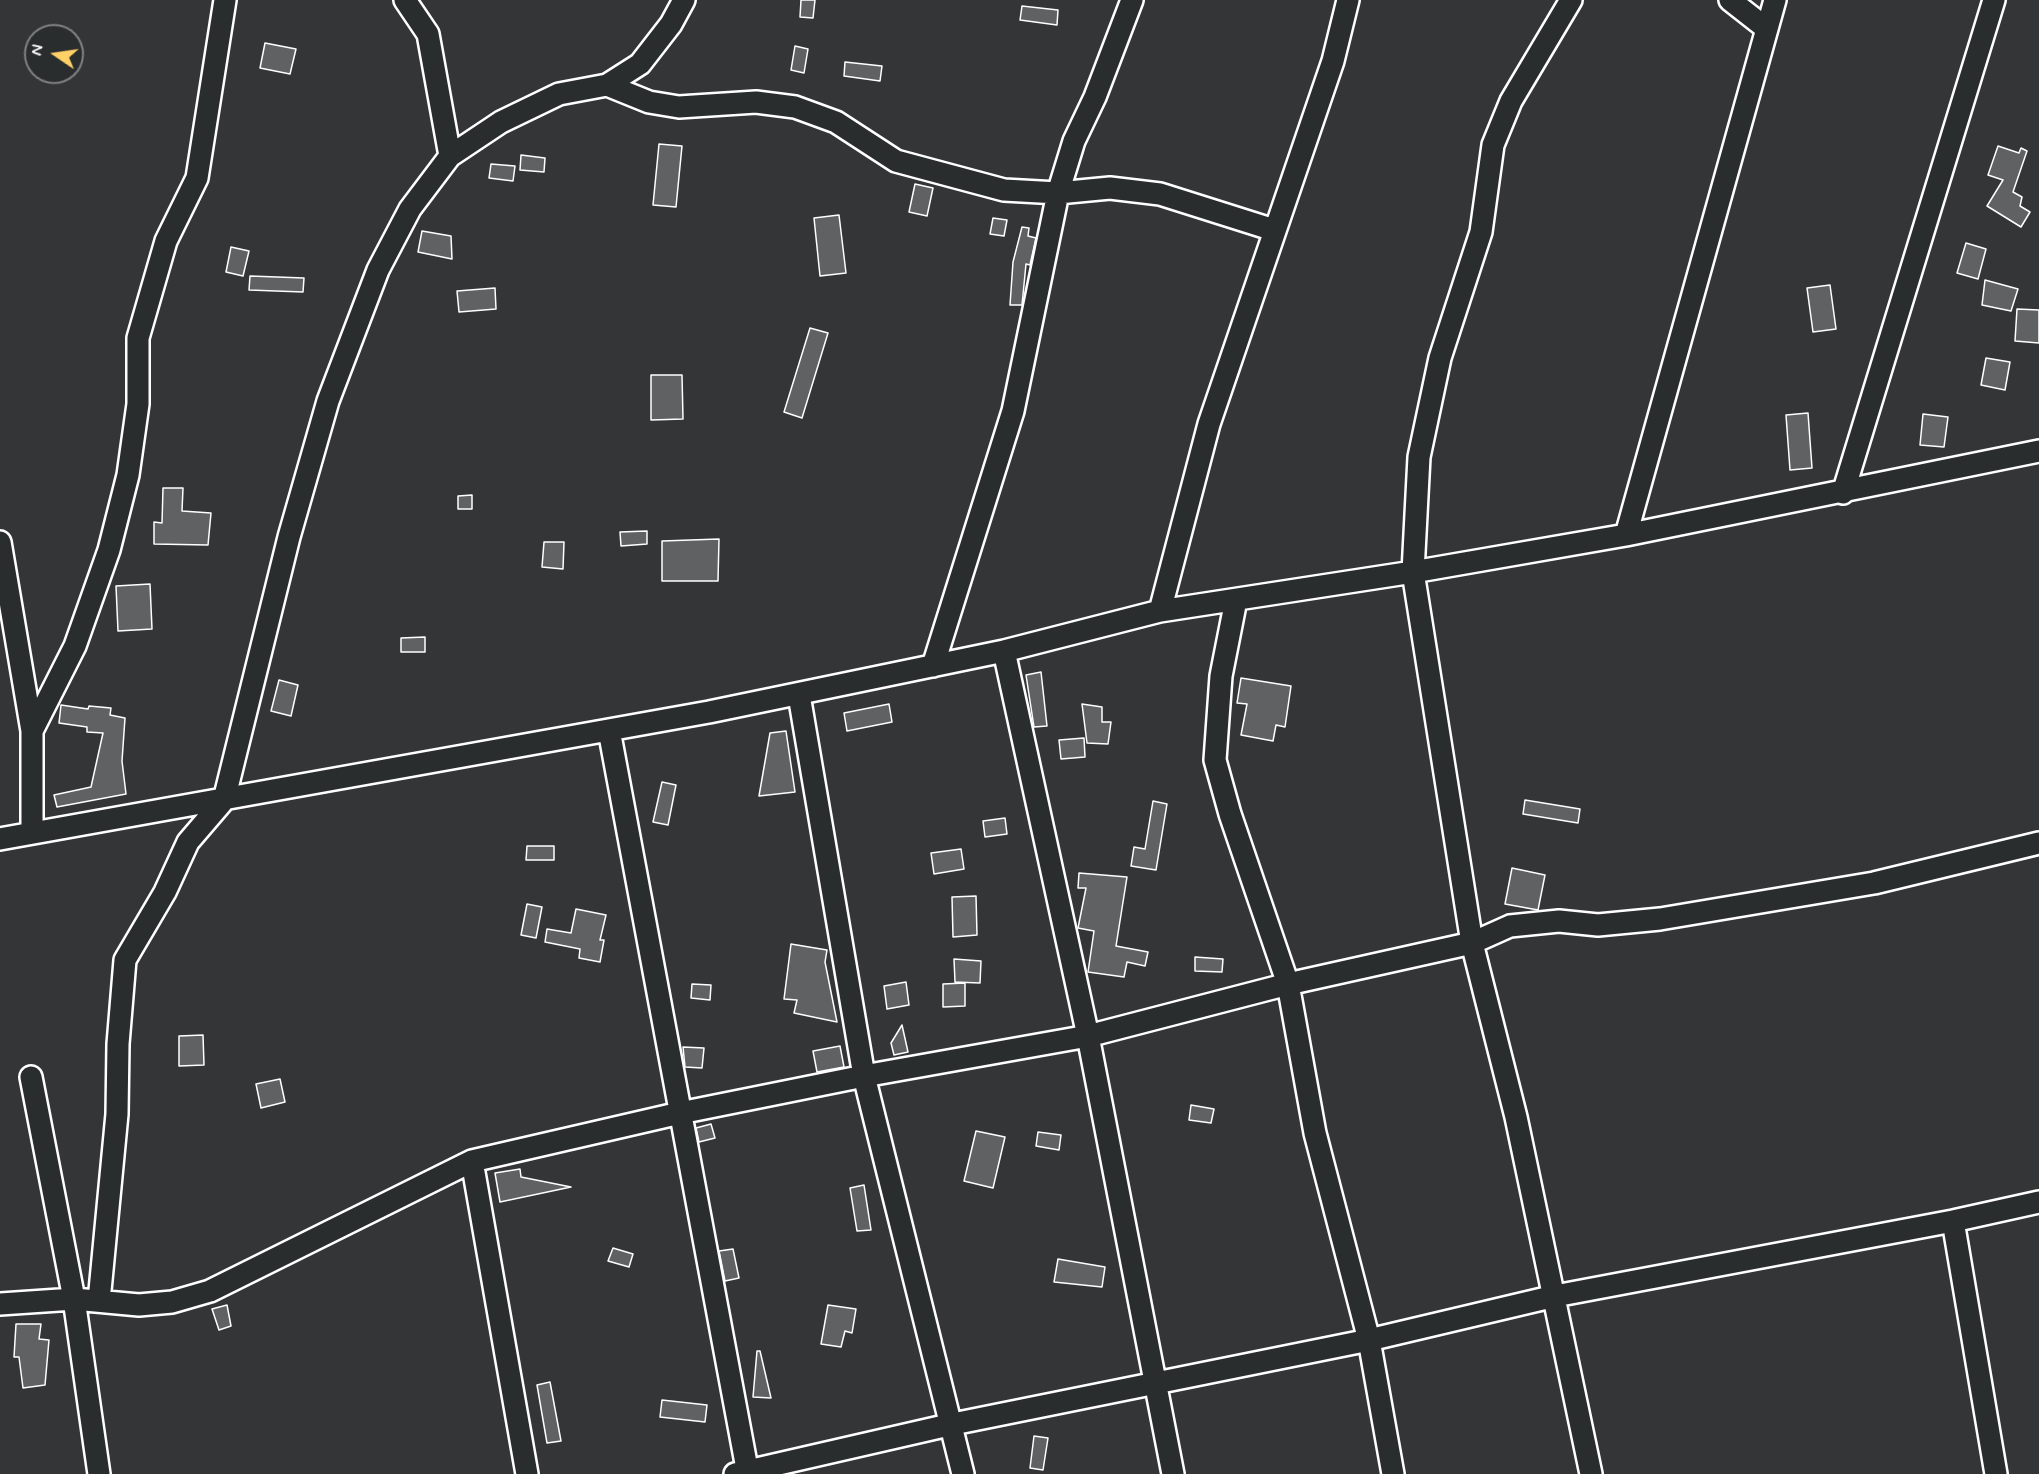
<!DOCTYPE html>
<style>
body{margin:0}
#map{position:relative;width:2039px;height:1474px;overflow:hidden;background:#333536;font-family:Mynerve,sans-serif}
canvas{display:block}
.north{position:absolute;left:24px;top:24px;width:60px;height:60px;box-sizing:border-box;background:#2a2d2e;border:2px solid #7f8182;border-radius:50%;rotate:283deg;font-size:16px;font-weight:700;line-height:24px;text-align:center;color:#fff}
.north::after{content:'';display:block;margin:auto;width:21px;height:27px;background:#ffd166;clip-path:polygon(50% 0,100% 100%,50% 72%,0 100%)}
</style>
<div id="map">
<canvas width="2039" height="1474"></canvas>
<div class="north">N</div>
</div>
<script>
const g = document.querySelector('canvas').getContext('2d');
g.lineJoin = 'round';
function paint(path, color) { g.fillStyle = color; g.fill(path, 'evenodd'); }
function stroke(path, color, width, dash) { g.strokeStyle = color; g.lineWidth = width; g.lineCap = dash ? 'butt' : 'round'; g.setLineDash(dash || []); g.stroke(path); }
const building = new Path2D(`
 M 801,0 L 815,0 L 813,18 L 800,17 Z
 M 1022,6 L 1058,10 L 1057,25 L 1020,20 Z
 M 265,43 L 296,49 L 290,74 L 260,68 Z
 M 795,46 L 808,49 L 804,73 L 791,70 Z
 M 845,62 L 882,66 L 880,81 L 844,76 Z
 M 659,144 L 682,146 L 676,207 L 653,205 Z
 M 1998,146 L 2019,153 L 2021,148 L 2027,151 L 2013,192 L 2022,197 L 2020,206 L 2030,212 L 2021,227 L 1987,206 L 2003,180 L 1988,175 Z
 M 521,155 L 545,158 L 544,172 L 520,170 Z
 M 491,164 L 515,166 L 513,181 L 489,178 Z
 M 915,184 L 933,188 L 927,216 L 909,212 Z
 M 839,215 L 846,273 L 820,276 L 814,218 Z
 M 993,218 L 1007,220 L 1004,236 L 990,234 Z
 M 1022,227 L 1029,228 L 1028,236 L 1036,238 L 1030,265 L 1026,264 L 1022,305 L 1010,305 L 1013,262 Z
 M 422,231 L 451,236 L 452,259 L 418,252 Z
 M 1966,243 L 1986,249 L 1978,279 L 1957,273 Z
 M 231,247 L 249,251 L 243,276 L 226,272 Z
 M 250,276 L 304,278 L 303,292 L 249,290 Z
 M 1985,280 L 2018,289 L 2011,311 L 1982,305 Z
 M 1830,285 L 1836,329 L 1813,332 L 1807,288 Z
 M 495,288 L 496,309 L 459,312 L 457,291 Z
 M 2017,309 L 2039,310 L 2039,343 L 2015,341 Z
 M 810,328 L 828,333 L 802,418 L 784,412 Z
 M 1986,358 L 2010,362 L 2005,390 L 1981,385 Z
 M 651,375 L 682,375 L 683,419 L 651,420 Z
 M 1808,413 L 1812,468 L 1790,470 L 1786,415 Z
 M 1923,414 L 1948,417 L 1944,447 L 1920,445 Z
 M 163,488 L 183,488 L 182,511 L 211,513 L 208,545 L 154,544 L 154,522 L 162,523 Z
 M 472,495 L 472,509 L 458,509 L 458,496 Z
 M 647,531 L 647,544 L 621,546 L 620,532 Z
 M 719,539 L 718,581 L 662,581 L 662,541 Z
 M 544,542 L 564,542 L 563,569 L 542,567 Z
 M 150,584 L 152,629 L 118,631 L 116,586 Z
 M 425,637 L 425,652 L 401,652 L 401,638 Z
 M 1041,672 L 1047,726 L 1034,727 L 1026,675 Z
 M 1241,678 L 1291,686 L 1285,727 L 1276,725 L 1273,741 L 1241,735 L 1247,704 L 1237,703 Z
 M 279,680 L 298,685 L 291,716 L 271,711 Z
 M 889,704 L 892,722 L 847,731 L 844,713 Z
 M 1082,704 L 1102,707 L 1102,722 L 1111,722 L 1108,744 L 1087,743 Z
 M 61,705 L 88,709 L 89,706 L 111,708 L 110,715 L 125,718 L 122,761 L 126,794 L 57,807 L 54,795 L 91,787 L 103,733 L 87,732 L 87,727 L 59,723 Z
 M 786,731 L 795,792 L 759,796 L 770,733 Z
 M 1084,738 L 1085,757 L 1061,759 L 1059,740 Z
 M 662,782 L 676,785 L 668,825 L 653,822 Z
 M 1525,800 L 1580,809 L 1578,823 L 1523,814 Z
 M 1153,801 L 1167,804 L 1156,870 L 1131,866 L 1134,847 L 1145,849 Z
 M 1005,818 L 1007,834 L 985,837 L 983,821 Z
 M 527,846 L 554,846 L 554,860 L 526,860 Z
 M 961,849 L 964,869 L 934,874 L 931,853 Z
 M 1512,868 L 1545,875 L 1538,910 L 1505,904 Z
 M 1079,873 L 1127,877 L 1116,946 L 1148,952 L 1145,966 L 1127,962 L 1124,977 L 1088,972 L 1094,931 L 1078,928 L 1086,888 L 1078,888 Z
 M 976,896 L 977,935 L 953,937 L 952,897 Z
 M 527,904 L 542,907 L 536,938 L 521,935 Z
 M 576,909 L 606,915 L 600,940 L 604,940 L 600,962 L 579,958 L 580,949 L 545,942 L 547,929 L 571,933 Z
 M 791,944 L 827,950 L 825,962 L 837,1022 L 794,1013 L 797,1000 L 784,999 Z
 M 1195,957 L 1223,959 L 1222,972 L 1195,971 Z
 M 954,959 L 981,961 L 980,983 L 955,982 Z
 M 906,982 L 909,1005 L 887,1009 L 884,986 Z
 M 965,983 L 965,1006 L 943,1007 L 943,984 Z
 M 692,984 L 711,985 L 710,1000 L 691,998 Z
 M 902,1025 L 908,1052 L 894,1055 L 891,1043 Z
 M 203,1035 L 204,1065 L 179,1066 L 179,1036 Z
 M 840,1046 L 844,1067 L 817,1072 L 813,1051 Z
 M 683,1047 L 704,1048 L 702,1068 L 685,1067 Z
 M 280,1079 L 285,1102 L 261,1108 L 256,1084 Z
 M 1191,1105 L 1214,1109 L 1211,1123 L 1189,1120 Z
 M 711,1124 L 715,1138 L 699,1142 L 696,1128 Z
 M 976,1131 L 1005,1137 L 993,1188 L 964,1181 Z
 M 1038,1132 L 1061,1135 L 1059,1150 L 1036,1146 Z
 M 520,1169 L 521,1177 L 571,1187 L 500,1202 L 495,1173 Z
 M 864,1185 L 871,1230 L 857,1231 L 850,1188 Z
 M 613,1248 L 633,1254 L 629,1267 L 608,1261 Z
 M 733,1249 L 739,1278 L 725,1281 L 719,1251 Z
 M 1058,1259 L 1105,1267 L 1102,1287 L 1054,1282 Z
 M 227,1305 L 231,1326 L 219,1330 L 212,1309 Z
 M 828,1305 L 856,1309 L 852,1333 L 845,1331 L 841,1347 L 821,1344 Z
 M 16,1324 L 41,1324 L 39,1339 L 49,1340 L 45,1385 L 23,1388 L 19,1357 L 14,1357 Z
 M 757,1351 L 760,1351 L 771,1398 L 753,1397 Z
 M 550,1382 L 561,1441 L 547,1443 L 537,1385 Z
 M 662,1400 L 707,1405 L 705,1422 L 660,1417 Z
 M 1034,1436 L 1048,1438 L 1043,1470 L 1030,1468 Z`);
paint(building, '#5f6162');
stroke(building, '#fff', 1.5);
const minor = new Path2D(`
 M 405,0 L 428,34 L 450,156
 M 1571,0 L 1511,101 L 1493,145 L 1481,232 L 1440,358 L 1419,457 L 1413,572 L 1472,943 L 1516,1117 L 1591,1474
 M 1730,0 L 1767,29
 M 607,85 L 649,102 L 679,107 L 756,102 L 795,107 L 836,122 L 896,161 L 1004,190 L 1058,193 L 1110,188 L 1160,194 L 1274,230
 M 1843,493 L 1994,0
 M 1626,535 L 1775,0
 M 0,542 L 32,731 L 32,833
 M 1236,600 L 1221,676 L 1215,760 L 1230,814 L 1288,984 L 1315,1133 L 1369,1340 L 1393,1474
 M 1160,611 L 1209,424 L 1333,61 L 1348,0
 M 1004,651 L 1088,1036 L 1173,1474
 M 933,666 L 1013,411 L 1058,193 L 1074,141 L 1095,97 L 1132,0
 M 799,695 L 864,1076 L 963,1474
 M 609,730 L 748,1474
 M 32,731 L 75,646 L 109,550 L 128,475 L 138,404 L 138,338 L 166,241 L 197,178 L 225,0
 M 0,839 L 709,712 L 1004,651 L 1160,611 L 1413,572 L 1626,535 L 2039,451
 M 31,1077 L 74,1299 L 99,1474
 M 472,1161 L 527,1474
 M 1953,1221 L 1996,1474
 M 99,1301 L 117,1114 L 118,1044 L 125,960 L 165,892 L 188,842 L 224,800 L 289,537 L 328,401 L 378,270 L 410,209 L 450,156 L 501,122 L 559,94 L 607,85 L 640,64 L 671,24 L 684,0
 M 0,1304 L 74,1299 L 139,1305 L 172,1302 L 210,1291 L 472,1161 L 680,1113 L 864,1076 L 1088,1036 L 1288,984 L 1472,943 L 1510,926 L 1559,921 L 1598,925 L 1660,919 L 1874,883 L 2039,843
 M 735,1474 L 953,1424 L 1369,1340 L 1555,1296 L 1953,1221 L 2039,1202`);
stroke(minor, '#fff', 26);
stroke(minor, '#2a2d2e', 21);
</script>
